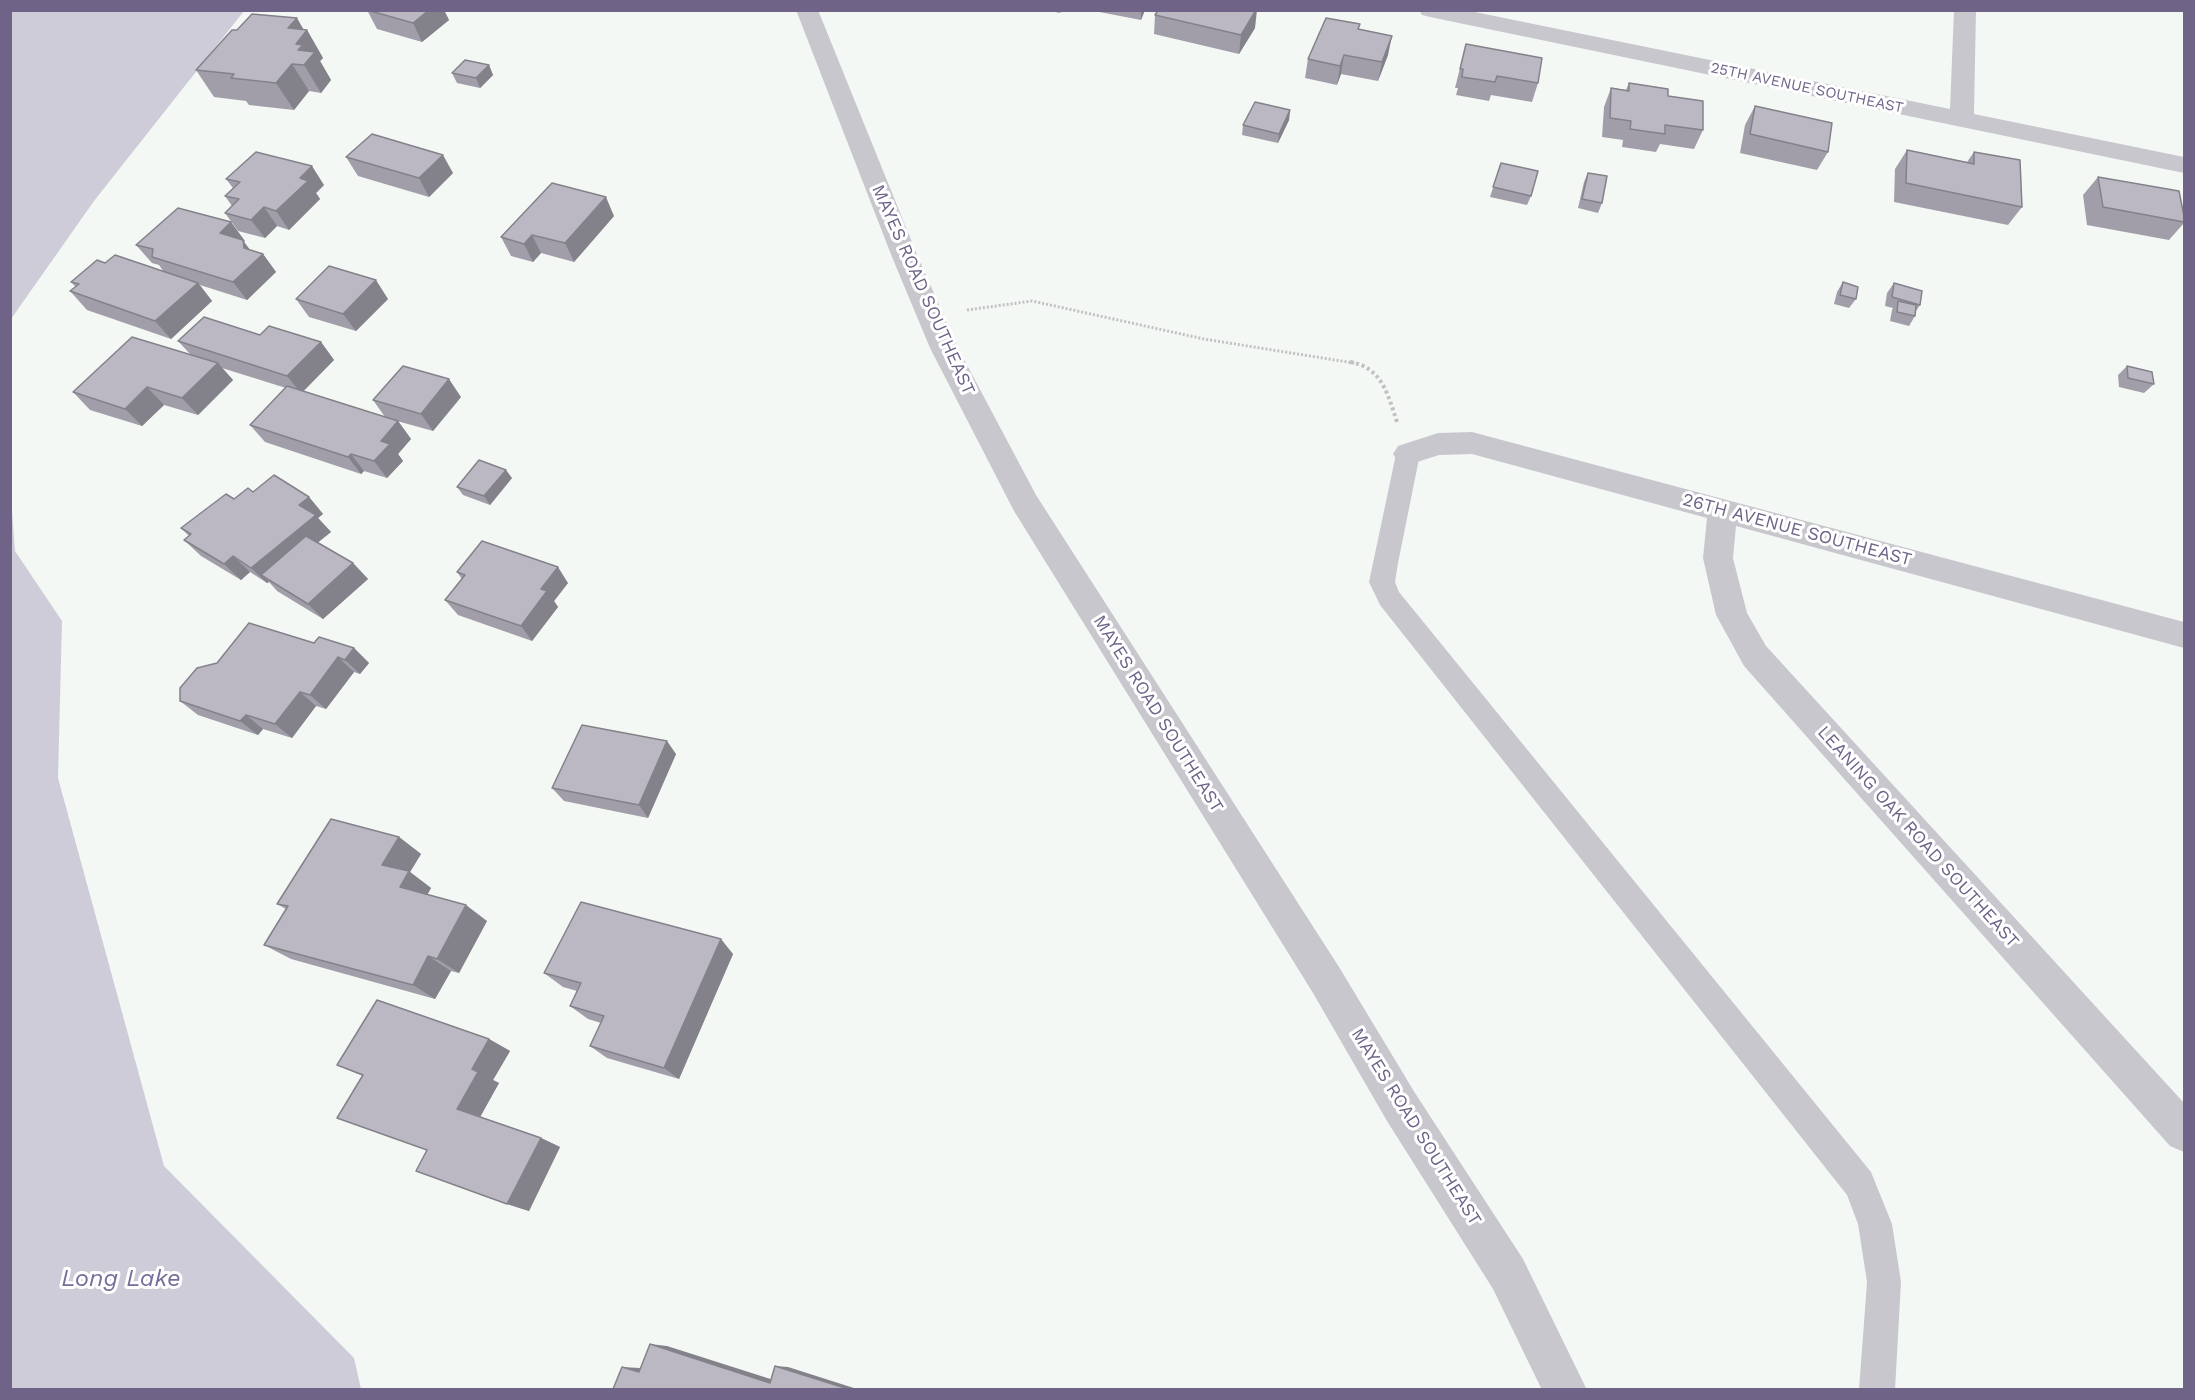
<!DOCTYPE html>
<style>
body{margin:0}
#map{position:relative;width:2195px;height:1400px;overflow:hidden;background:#f4f8f4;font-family:"Work Sans",sans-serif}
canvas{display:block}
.frame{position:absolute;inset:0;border:12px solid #6f6388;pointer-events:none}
</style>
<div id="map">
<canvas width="2195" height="1400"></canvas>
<div class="frame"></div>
</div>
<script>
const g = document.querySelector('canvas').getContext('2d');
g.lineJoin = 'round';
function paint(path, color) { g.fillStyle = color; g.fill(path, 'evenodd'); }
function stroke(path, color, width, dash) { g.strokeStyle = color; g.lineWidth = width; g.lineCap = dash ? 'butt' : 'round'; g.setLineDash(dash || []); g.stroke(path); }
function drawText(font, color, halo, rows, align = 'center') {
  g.font = font + ' "Work Sans",sans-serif'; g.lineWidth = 6; g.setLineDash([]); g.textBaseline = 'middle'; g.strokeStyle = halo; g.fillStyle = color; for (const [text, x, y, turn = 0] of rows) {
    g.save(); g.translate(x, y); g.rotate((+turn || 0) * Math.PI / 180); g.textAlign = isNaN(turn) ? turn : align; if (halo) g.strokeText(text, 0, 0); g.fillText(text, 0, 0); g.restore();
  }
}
paint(new Path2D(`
 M 11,11 L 244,11 L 94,201 L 11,319 Z
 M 11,498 L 15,551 L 62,621 L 58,778 L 164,1166 L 354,1358 L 361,1389 L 11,1389 Z`), '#ceccd8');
stroke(new Path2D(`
 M 967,310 L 1032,301 L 1204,339 L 1360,364`), '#c2c0c5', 3, [2, 2]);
stroke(new Path2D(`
 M 1350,362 C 1382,367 1388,395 1397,422`), '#c2c0c5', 4, [3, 3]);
paint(new Path2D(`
 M 1408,445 L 1416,448 L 1420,454 L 1398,563 L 1395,582 L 1399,592 L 1871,1172 L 1892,1224 L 1901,1282 L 1895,1390 L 1859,1390 L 1867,1282 L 1858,1224 L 1847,1195 L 1380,605 L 1369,582 L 1396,454 L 1400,448 Z`), '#c9c7ce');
paint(new Path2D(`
 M 796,10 L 818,10 L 918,257 L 958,348 L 1036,495 L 1339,967 L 1415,1093 L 1523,1259 L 1587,1390 L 1542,1390 L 1493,1289 L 1387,1121 L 1313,993 L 1014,511 L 930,348 L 892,257 Z
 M 1419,10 L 1465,10 L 1950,109 L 1954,10 L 1976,10 L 1974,114 L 2184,157 L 2184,173 L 1430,17 L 1422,15 Z
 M 1472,432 L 2184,622 L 2184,648 L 1736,526 L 1733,558 L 1747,613 L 1766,646 L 2184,1103 L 2184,1152 L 2170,1146 L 1744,666 L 1716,615 L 1703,558 L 1707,518 L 1472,454 L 1439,455 L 1408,465 L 1398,462 L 1393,454 L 1398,446 L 1438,433 Z`), '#c9c7ce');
paint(new Path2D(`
 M 367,10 L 444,10 L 449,20 L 422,42 L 377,29 Z
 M 1045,10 L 1062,10 L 1060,13 Z
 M 1089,10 L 1145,10 L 1141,20 Z
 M 1155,15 L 1255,28 L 1239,54 L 1154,34 Z
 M 1359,29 L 1388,55 L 1378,81 L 1341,74 L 1337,85 L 1305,78 L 1308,59 Z
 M 237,30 L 307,30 L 323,58 L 320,61 L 331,80 L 321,93 L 309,91 L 294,110 L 249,105 L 246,101 L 214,97 L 196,70 Z
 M 1466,44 L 1538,83 L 1532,102 L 1491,95 L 1489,101 L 1456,95 L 1458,88 L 1455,88 Z
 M 489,65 L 493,75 L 480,88 L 457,83 L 452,73 Z
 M 1629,83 L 1668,96 L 1703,130 L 1694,149 L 1660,144 L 1656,152 L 1622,147 L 1623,140 L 1602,137 L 1604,107 L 1611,88 L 1626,90 Z
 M 1755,106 L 1828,152 L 1817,170 L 1740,153 L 1745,125 Z
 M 1290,110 L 1289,120 L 1278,143 L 1242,135 L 1243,125 Z
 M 1907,150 L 1967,162 L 1974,152 L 2022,207 L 2008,225 L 1894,202 L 1895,169 Z
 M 346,157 L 453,173 L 429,197 L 358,176 Z
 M 1501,163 L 1531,196 L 1527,205 L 1490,197 Z
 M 1588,173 L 1602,203 L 1598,213 L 1578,208 L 1584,182 Z
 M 2098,177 L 2184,216 L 2184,223 L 2169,240 L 2087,225 L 2083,195 Z
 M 226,179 L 324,185 L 316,193 L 320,199 L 289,230 L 277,226 L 265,238 L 238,231 L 225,213 L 232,206 L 225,196 L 233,188 Z
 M 614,216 L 574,262 L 541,253 L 533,262 L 511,256 L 501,237 Z
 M 245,241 L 244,242 L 250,250 L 263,254 L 276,272 L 247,300 L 200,285 L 212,301 L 171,339 L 87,310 L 70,291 L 76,287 L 71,282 L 105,263 L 164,272 L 159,265 L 152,263 L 136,245 Z
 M 1843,282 L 1856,299 L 1849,308 L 1834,304 L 1837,292 Z
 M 1894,283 L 1920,305 L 1916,311 L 1915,316 L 1909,326 L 1890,321 L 1892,310 L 1893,308 L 1885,306 L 1887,293 Z
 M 296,299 L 388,299 L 356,331 L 309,317 Z
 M 260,335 L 321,342 L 334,360 L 303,392 L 385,417 L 373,400 L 461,397 L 433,431 L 397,421 L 398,421 L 411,439 L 398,454 L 403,461 L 387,478 L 364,471 L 361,474 L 265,442 L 250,425 L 286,388 L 222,368 L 233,380 L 198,415 L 164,405 L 142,426 L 90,410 L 73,392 L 190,354 L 178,341 Z
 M 2127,366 L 2154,384 L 2144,393 L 2119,387 L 2118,375 Z
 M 512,478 L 490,505 L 463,495 L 457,487 Z
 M 253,492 L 309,497 L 323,514 L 318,518 L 331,532 L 318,542 L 353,563 L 368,579 L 323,619 L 277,591 L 269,582 L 267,583 L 250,572 L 241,580 L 201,556 L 184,540 L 189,536 L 181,528 L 234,499 Z
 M 457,572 L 568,583 L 554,601 L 558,607 L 532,641 L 458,615 L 445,600 L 462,579 Z
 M 314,643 L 354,648 L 369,663 L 360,674 L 354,672 L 326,709 L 316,706 L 292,738 L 263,729 L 258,735 L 198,715 L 180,701 Z
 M 676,754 L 648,818 L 564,801 L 552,788 Z
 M 399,837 L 421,854 L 410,872 L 431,888 L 427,895 L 487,921 L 459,973 L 451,971 L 435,999 L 291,959 L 264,945 L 286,909 L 277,904 Z
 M 733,954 L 679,1079 L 607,1058 L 590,1046 L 601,1023 L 588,1019 L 570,1006 L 577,991 L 563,987 L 544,973 Z
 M 489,1039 L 510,1051 L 493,1080 L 499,1083 L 480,1117 L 541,1138 L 560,1147 L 529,1211 L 507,1204 L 427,1150 L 363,1076 L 337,1065 Z`), '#a19ea9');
paint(new Path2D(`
 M 429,10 L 444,10 L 449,20 L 422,42 L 413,23 Z
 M 1141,10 L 1145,10 L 1141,20 Z
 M 1256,10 L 1257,10 L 1255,28 L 1239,54 L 1241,35 Z
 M 297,18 L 305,32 L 307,30 L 323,58 L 320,61 L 331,80 L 321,93 L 304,65 L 288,28 Z
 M 1392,36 L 1388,55 L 1378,81 L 1382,62 Z
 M 1344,55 L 1341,74 L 1337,85 L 1340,66 Z
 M 292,64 L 309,91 L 294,110 L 276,83 Z
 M 489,65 L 493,75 L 480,88 L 476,78 Z
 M 1290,110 L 1289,120 L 1278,143 L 1279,134 Z
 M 443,155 L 453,173 L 429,197 L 419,178 Z
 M 312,166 L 324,185 L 316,193 L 320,199 L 289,230 L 276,211 L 300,178 Z
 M 606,197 L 614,216 L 574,262 L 565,243 Z
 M 264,207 L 277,226 L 265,238 L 251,220 Z
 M 231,222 L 245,241 L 244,242 L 256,258 L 263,254 L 276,272 L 247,300 L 233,282 L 220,233 Z
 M 532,235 L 541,253 L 533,262 L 524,244 Z
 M 376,280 L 388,299 L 356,331 L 343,314 Z
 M 198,283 L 212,301 L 171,339 L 155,321 Z
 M 321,342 L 334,360 L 301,393 L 287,376 Z
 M 218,363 L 233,380 L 198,415 L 182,398 Z
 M 449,379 L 461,397 L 433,431 L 421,414 Z
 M 147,387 L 164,405 L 142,426 L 125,409 Z
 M 398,421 L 411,439 L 398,454 L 403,461 L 387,478 L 374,461 L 381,441 Z
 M 351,454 L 364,471 L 361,474 L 348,457 Z
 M 506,470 L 512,478 L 490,505 L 484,496 Z
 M 309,497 L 323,514 L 318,518 L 331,532 L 270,581 L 261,575 L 269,582 L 267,583 L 251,568 L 299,505 Z
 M 233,556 L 250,572 L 241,580 L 224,564 Z
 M 353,563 L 368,579 L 323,619 L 308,604 Z
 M 558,567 L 568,583 L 554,601 L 558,607 L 532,641 L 521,626 L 541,589 Z
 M 354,648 L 369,663 L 360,674 L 345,660 Z
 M 338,657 L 354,672 L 326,709 L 310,695 Z
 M 300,692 L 316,706 L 292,738 L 275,724 Z
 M 246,715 L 263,729 L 258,735 L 240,721 Z
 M 667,741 L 676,754 L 648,818 L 639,805 Z
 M 399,837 L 421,854 L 410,872 L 431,888 L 422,904 L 400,887 L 382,865 Z
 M 466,905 L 487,921 L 459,973 L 437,959 Z
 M 721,939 L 733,954 L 679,1079 L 664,1068 Z
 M 428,956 L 451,971 L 435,999 L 413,985 Z
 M 489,1039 L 510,1051 L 493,1080 L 499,1083 L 479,1119 L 457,1109 L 472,1069 Z
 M 541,1138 L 560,1147 L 529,1211 L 507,1204 Z
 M 650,1344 L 667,1346 L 783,1383 L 770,1383 Z
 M 775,1366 L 788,1367 L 857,1389 L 848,1389 Z
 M 622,1367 L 640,1368 L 639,1372 Z`), '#838189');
const building = new Path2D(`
 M 367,10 L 429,10 L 413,23 Z
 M 1158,10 L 1256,10 L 1241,35 L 1155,15 Z
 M 252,14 L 297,18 L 288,28 L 307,30 L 296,44 L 303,45 L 298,50 L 315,52 L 304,65 L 292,64 L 276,83 L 231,78 L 234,74 L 196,70 L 232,30 L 237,30 Z
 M 1326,18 L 1360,24 L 1358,29 L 1392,36 L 1382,62 L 1344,55 L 1340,66 L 1308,59 Z
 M 1466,44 L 1542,58 L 1538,83 L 1497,76 L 1495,82 L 1462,77 L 1463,69 L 1460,69 Z
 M 465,60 L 489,65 L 476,78 L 452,73 Z
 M 1629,83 L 1668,89 L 1668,96 L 1703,101 L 1703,130 L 1665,125 L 1665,134 L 1630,129 L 1631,121 L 1610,118 L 1611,88 L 1629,91 Z
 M 1255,102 L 1290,110 L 1279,134 L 1243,125 Z
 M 1755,106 L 1832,123 L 1828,152 L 1750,134 Z
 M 372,134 L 443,155 L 419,178 L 346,157 Z
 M 1907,150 L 1974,164 L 1974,152 L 2020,160 L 2022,207 L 1906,183 Z
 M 256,152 L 312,166 L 300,178 L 308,181 L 276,211 L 264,207 L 251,220 L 225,213 L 239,199 L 225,196 L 240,182 L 226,179 Z
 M 1501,163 L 1538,171 L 1531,196 L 1493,187 Z
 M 1588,173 L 1607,176 L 1602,203 L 1582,199 Z
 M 2098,177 L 2179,191 L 2184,216 L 2184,222 L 2103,207 Z
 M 552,183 L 606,197 L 565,243 L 532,235 L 524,244 L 501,237 Z
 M 178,208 L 231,222 L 220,233 L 243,240 L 244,248 L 263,254 L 233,282 L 152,257 L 153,249 L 136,245 Z
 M 115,255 L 198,283 L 155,321 L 70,291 L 79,284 L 71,282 L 97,260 L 105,263 Z
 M 329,266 L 376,280 L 343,314 L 296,299 Z
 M 1843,282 L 1858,287 L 1856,299 L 1840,295 Z
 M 1894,283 L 1922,291 L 1920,305 L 1892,297 Z
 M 1898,301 L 1916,305 L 1915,316 L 1897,312 Z
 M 204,317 L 260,335 L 269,326 L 321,342 L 287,376 L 178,341 Z
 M 132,337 L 218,363 L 182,398 L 147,387 L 125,409 L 73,392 Z
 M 403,366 L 449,379 L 421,414 L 373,400 Z
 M 2127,366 L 2152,372 L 2154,384 L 2128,378 Z
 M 287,386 L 398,421 L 381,441 L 390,444 L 374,461 L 351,454 L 348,457 L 250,425 Z
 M 479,460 L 506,470 L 484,496 L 457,487 Z
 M 274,475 L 309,497 L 299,505 L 316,515 L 251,568 L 233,556 L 224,564 L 184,540 L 191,534 L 181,528 L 226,494 L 234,499 L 248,488 L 253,492 Z
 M 306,536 L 353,563 L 308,604 L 261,575 Z
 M 482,541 L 558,567 L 541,589 L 547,591 L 521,626 L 445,600 L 465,575 L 457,572 Z
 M 249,623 L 314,643 L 319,637 L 354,648 L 345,660 L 338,657 L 310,695 L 300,692 L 275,724 L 246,715 L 240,721 L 180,701 L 180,688 L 197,668 L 217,663 Z
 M 582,725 L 667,741 L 639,805 L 552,788 Z
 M 331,819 L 399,837 L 382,865 L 409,871 L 400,887 L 466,905 L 437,959 L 428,956 L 413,985 L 264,945 L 288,906 L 277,904 Z
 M 581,902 L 721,939 L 664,1068 L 590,1046 L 604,1016 L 570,1006 L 581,983 L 544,973 Z
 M 377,1000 L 489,1039 L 472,1069 L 478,1072 L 457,1109 L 541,1138 L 507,1204 L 416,1171 L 427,1150 L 337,1118 L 363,1075 L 337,1065 Z
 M 650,1344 L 770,1383 L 775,1366 L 848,1389 L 613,1389 L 622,1367 L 639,1372 Z`);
paint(building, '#bbb8c4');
stroke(building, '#838189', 1.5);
drawText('15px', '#6f6388', '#fff', [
 ["25TH AVENUE SOUTHEAST",1807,88,12]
]);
drawText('18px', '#6f6388', '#fff', [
 ["MAYES ROAD SOUTHEAST",923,290,66],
 ["26TH AVENUE SOUTHEAST",1797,530,15],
 ["MAYES ROAD SOUTHEAST",1158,714,58],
 ["LEANING OAK ROAD SOUTHEAST",1918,837,48],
 ["MAYES ROAD SOUTHEAST",1416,1127,58]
]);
drawText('italic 24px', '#756e9a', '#fff', [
 ["Long Lake",121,1279]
]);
</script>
